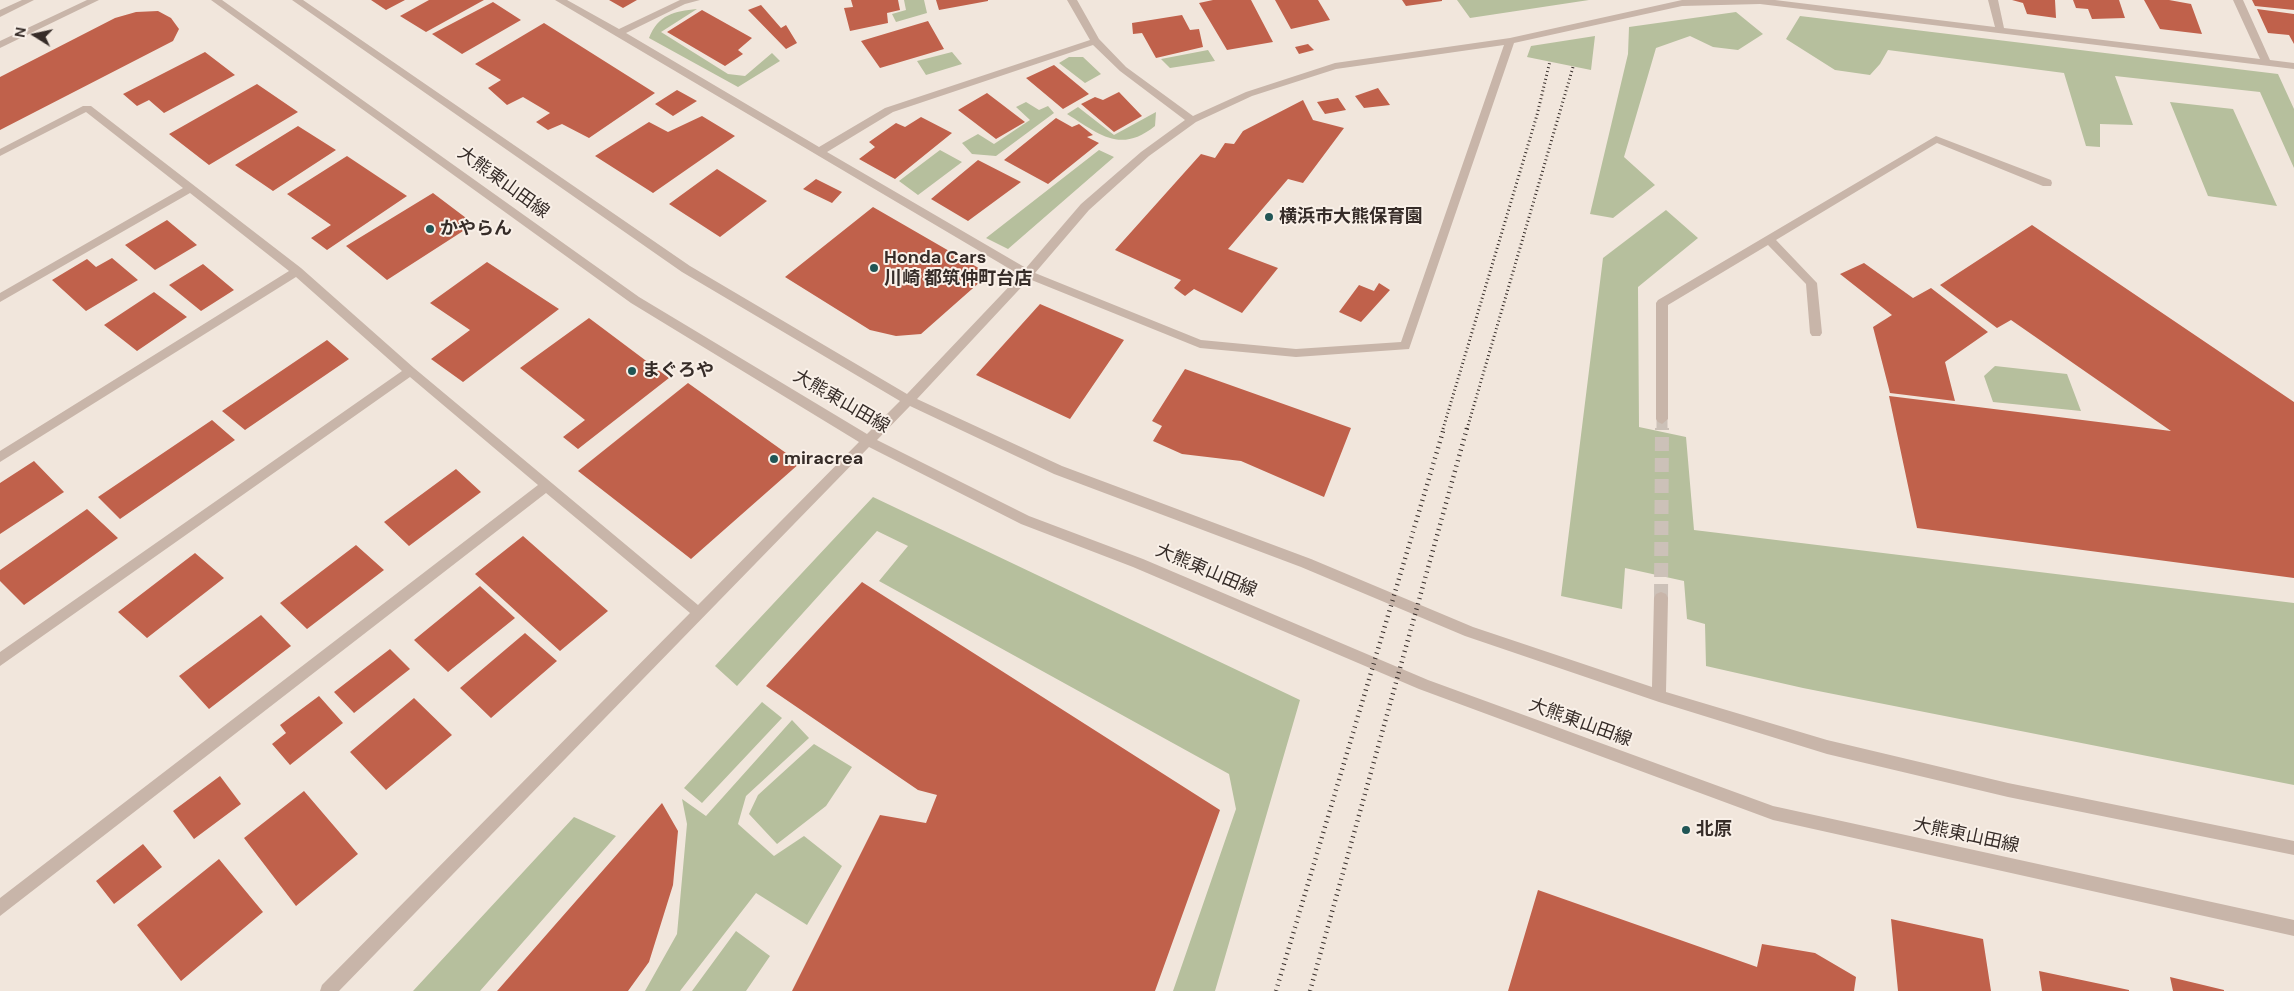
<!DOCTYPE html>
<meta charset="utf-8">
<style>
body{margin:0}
#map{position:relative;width:2294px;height:991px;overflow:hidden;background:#f1e6dc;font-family:"DM Sans",sans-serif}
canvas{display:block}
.north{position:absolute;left:10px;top:10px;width:50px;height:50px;-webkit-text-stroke:4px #f9f0e8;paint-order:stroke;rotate:280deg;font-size:14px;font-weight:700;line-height:20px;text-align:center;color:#362c28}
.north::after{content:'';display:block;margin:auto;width:18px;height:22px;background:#362c28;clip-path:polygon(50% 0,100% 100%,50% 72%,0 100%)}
</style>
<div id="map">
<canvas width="2294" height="991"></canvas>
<div class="north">N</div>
</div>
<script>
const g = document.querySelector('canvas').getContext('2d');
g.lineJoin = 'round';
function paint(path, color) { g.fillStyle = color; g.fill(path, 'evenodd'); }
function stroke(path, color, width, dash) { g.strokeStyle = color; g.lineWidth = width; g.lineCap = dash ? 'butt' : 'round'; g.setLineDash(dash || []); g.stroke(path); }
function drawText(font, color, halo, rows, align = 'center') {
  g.font = font + ' "DM Sans","Noto Sans JP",sans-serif'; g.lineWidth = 4; g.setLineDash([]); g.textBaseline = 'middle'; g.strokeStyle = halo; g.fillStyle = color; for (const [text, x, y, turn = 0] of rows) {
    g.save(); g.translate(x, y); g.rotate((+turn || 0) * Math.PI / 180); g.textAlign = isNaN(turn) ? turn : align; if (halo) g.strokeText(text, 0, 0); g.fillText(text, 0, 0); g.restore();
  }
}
paint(new Path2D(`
 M 904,0 L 924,0 L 927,13 L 896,22 L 892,14 L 906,10 Z
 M 1457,0 L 1589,0 L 1470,18 Z
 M 697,9 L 661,32 L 728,74 L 745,76 L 772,53 L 780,61 L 738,87 L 649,38 C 658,15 674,11 697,9 Z
 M 1736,12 L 1763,34 L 1738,50 L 1713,47 L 1690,36 L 1656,48 L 1624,157 L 1655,185 L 1613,218 L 1590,214 L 1628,54 L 1629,27 Z
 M 1800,16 L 2278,74 L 2294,109 L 2294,168 L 2260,92 L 2115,76 L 2133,125 L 2100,124 L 2100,147 L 2086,146 L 2064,73 L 1888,50 L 1880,64 L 1870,75 L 1835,70 L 1786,39 Z
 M 1595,36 L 1591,70 L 1527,57 L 1531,46 Z
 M 1208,50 L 1215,61 L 1170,68 L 1161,59 Z
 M 952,52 L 962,64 L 926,75 L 917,61 Z
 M 1069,57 L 1083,57 L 1101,74 L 1085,83 L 1059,63 Z
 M 1026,102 L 1039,110 L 1048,106 L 1054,113 L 996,156 L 972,154 L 962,143 L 978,134 L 994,144 L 1030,120 L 1016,107 Z
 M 2170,102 L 2233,109 L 2277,206 L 2208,196 Z
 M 1078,107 L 1114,135 L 1156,112 L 1155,126 C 1120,154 1099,134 1067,114 Z
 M 940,150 L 962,162 L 918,195 L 899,181 Z
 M 1099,150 L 1114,157 L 1008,249 L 986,238 Z
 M 1666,210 L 1698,238 L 1638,287 L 1639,427 L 1686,437 L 1694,530 L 2294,603 L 2294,785 L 1803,688 L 1706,666 L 1705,624 L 1687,619 L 1684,581 L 1625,568 L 1622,609 L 1561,596 L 1603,258 Z
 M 1995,366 L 2067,374 L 2081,411 L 1993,402 L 1984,376 Z
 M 873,497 L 1300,700 L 1215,991 L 1173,991 L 1236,809 L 1229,774 L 879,581 L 908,546 L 877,531 L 737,686 L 715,666 Z
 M 762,702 L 782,718 L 702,803 L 684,788 Z
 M 792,720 L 809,738 L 746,796 L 738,824 L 774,856 L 804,836 L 842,866 L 807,925 L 756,893 L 680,991 L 645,991 L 677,934 L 687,824 L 682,799 L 706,816 Z
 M 814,744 L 852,767 L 826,806 L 777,844 L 749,814 L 758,795 Z
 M 574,817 L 616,836 L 480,991 L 413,991 Z
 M 736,931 L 770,956 L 746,991 L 692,991 Z`), '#b6bf9d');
paint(new Path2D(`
 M 371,0 L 405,0 L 386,10 Z
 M 429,0 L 484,0 L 426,32 L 400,16 Z
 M 609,0 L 637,0 L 623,8 Z
 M 851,0 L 898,0 L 900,10 L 887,13 L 888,23 L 850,31 L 844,8 L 853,7 Z
 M 936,0 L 988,0 L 988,1 L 939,10 Z
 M 1213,0 L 1251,0 L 1273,42 L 1227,50 L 1199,3 Z
 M 1275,0 L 1318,0 L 1330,20 L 1291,29 Z
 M 1402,0 L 1442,0 L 1442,1 L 1406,6 Z
 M 2012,0 L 2055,0 L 2056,18 L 2027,14 L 2023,3 Z
 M 2073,0 L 2119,0 L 2125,18 L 2092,19 L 2088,9 L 2076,8 Z
 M 2144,0 L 2169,0 L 2191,4 L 2202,34 L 2160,29 Z
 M 2252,0 L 2294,0 L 2294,10 L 2255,6 Z
 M 493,2 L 521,20 L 462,54 L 432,34 Z
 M 761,5 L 781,28 L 786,25 L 797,43 L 786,49 L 748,10 Z
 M 2257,9 L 2294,14 L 2294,44 L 2289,35 L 2268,33 Z
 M 702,10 L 752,38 L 738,50 L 743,54 L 725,66 L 667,32 Z
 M 158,11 L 171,18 L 179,29 L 173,41 L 0,130 L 0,77 L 115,18 L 136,12 Z
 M 1182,15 L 1190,30 L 1199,29 L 1203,47 L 1156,58 L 1142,33 L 1133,34 L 1132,23 Z
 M 928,21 L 944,49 L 880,68 L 861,41 Z
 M 544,23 L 655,93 L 589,138 L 562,124 L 548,130 L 536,122 L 550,113 L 523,97 L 507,105 L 488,88 L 501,80 L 475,64 Z
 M 1308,44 L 1314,50 L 1299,54 L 1295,47 Z
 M 205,52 L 235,75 L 164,113 L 149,100 L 137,106 L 123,94 Z
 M 1054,65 L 1089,94 L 1063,109 L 1026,78 Z
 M 257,84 L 298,112 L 209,165 L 169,134 Z
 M 1378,88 L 1390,105 L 1364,108 L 1355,96 Z
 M 677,90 L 697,101 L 673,116 L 655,104 Z
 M 1119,92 L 1142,116 L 1114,132 L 1081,104 L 1095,97 L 1103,100 Z
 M 987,93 L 1025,122 L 996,139 L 958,110 Z
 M 1338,98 L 1346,110 L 1325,114 L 1317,102 Z
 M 1303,100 L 1313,120 L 1344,128 L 1303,183 L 1288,179 L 1228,249 L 1278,268 L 1242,313 L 1194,289 L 1185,296 L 1174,288 L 1181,280 L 1115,250 L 1201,154 L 1215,158 L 1225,143 L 1234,144 L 1243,131 Z
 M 702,116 L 735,136 L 653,193 L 595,156 L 649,122 L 668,132 Z
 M 921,117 L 952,133 L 895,179 L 859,159 L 875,147 L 869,142 L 896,123 L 905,127 Z
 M 1056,118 L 1072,127 L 1079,124 L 1093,135 L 1087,137 L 1099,143 L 1048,184 L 1004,160 Z
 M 298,126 L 336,150 L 273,191 L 235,165 Z
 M 347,156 L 407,196 L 327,250 L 311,238 L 331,225 L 287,194 Z
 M 978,160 L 1021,182 L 968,221 L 931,199 Z
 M 717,169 L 767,201 L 720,237 L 669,204 Z
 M 816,179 L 842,192 L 832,203 L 803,189 Z
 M 433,193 L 474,224 L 387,280 L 346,246 Z
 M 873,207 L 989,274 L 921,334 L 896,336 L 870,330 L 785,277 Z
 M 167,220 L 197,245 L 155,270 L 125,245 Z
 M 2032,225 L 2294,402 L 2294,578 L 1917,528 L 1889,396 L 2171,431 L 2011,320 L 1997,328 L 1940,285 Z
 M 112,258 L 138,280 L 86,311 L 52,280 L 87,259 L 96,267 Z
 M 487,262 L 559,309 L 463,382 L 431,359 L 470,330 L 430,303 Z
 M 1864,263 L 1913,298 L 1931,288 L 1988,332 L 1945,362 L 1955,401 L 1890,393 L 1873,327 L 1892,315 L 1840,274 Z
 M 203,264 L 234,290 L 201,311 L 169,285 Z
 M 1379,283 L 1390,290 L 1361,322 L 1339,312 L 1359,285 L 1374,291 Z
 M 154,292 L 187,317 L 137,351 L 104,325 Z
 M 1040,304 L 1124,340 L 1070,419 L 976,375 Z
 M 589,318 L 669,378 L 578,449 L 563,437 L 585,420 L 520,368 Z
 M 327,340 L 349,359 L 245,430 L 222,411 Z
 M 1185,369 L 1351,428 L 1324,497 L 1241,461 L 1182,454 L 1153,441 L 1162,426 L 1152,421 Z
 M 688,383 L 800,463 L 691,559 L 578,471 Z
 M 212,420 L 235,440 L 120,519 L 98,497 Z
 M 34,461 L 64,492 L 0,534 L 0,483 Z
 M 456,469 L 481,492 L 409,546 L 384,522 Z
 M 87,509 L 118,538 L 24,605 L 0,581 L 0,570 Z
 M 523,536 L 608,611 L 560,651 L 475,574 Z
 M 356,545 L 384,570 L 307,629 L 280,603 Z
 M 195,553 L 224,578 L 147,638 L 118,612 Z
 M 862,582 L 1220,810 L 1155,991 L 792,991 L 880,815 L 926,823 L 937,795 L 918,790 L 766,686 Z
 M 480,586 L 515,618 L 448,672 L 414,640 Z
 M 261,615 L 291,646 L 209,709 L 179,676 Z
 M 525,633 L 557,661 L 491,718 L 460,688 Z
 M 390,649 L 410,669 L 354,713 L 334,692 Z
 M 319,696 L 343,723 L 290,765 L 272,744 L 286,733 L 280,725 Z
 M 414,698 L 452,735 L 386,790 L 350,752 Z
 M 220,776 L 241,804 L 194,839 L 173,811 Z
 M 304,791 L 358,854 L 296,906 L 244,838 Z
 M 662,803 L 678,831 L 673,885 L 649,962 L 628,991 L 497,991 Z
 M 143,844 L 162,867 L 114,904 L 96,881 Z
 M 219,859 L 263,912 L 181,981 L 137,925 Z
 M 1538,890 L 1757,967 L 1762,944 L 1815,953 L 1856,977 L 1854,991 L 1508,991 Z
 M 1891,919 L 1983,939 L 1991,991 L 1898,991 Z
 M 2039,971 L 2129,990 L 2129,991 L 2042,991 Z
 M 2170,977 L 2224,990 L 2224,991 L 2173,991 Z`), '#c0614b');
stroke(new Path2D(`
 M 1662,429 L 1662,419`), '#ccc1b8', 11, [11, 5]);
stroke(new Path2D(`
 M 1661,598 L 1662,428`), '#ccc1b8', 14, [14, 7]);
paint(new Path2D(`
 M 22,0 L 34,0 L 0,17 L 0,10 Z
 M 87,0 L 99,0 L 0,48 L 0,41 Z
 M 211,0 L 222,0 L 639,297 L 867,434 L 900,401 L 682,272 L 292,0 L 303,0 L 690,266 L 907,394 L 1020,275 L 555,0 L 567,0 L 619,29 L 680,0 L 700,0 L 685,4 L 626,33 L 819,147 L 885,108 L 1090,40 L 1067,0 L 1077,0 L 1099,39 L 1126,67 L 1193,116 L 1246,92 L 1335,63 L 1510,38 L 1682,0 L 1775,0 L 1995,27 L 1988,0 L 1998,0 L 2004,28 L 2260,59 L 2233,0 L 2243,0 L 2270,60 L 2294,63 L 2294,69 L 1760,4 L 1682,6 L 1514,43 L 1409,349 L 1296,357 L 1200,348 L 1029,279 L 917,399 L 1062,466 L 1311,559 L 1473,627 L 1652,687 L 1654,598 L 1656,594 L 1661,592 L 1666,594 L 1668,598 L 1666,692 L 1827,740 L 2008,783 L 2294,841 L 2294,855 L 2008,797 L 1827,754 L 1659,702 L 1465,636 L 1301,567 L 1054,474 L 910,406 L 877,440 L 1029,516 L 1143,559 L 1428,680 L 1773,806 L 2294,920 L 2294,936 L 1773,820 L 1419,689 L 1133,567 L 1021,524 L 869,447 L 339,991 L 320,991 L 322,985 L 690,613 L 546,493 L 0,916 L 0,898 L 538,485 L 410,377 L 0,666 L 0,652 L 402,371 L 296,277 L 0,462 L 0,451 L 289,271 L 190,193 L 0,302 L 0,293 L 183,188 L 86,112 L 0,156 L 0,149 L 83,106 L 91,106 L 301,268 L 414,368 L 698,605 L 859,442 L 631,303 ZM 1093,45 L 1120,71 L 1185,120 L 1141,152 L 1081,204 L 1026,268 L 827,152 L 893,112 ZM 1504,45 L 1401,342 L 1296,349 L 1201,340 L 1035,273 L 1089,210 L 1149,156 L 1196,122 L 1252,96 L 1336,69 Z
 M 1936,136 L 2051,180 L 2052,183 L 2051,186 L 2043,186 L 1937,143 L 1776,240 L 1817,283 L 1822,333 L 1820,336 L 1812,336 L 1810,333 L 1806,284 L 1768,245 L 1668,305 L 1668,419 L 1662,424 L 1658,422 L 1656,419 L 1656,303 L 1658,300 Z`), '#c8b5a9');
stroke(new Path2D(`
 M 1443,429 L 1537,115 L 1550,61
 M 1467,429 L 1573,67`), '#362c28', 3, [1, 3]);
stroke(new Path2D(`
 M 1276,991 L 1444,428
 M 1310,991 L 1467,428`), '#362c28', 4.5, [1, 4.5]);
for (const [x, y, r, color] of [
 [1269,217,5,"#205555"],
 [430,229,5,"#205555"],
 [874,268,5,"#205555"],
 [632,371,5,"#205555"],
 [774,459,5,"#205555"],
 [1686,830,5,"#205555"]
]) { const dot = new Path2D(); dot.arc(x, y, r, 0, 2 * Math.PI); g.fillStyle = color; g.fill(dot); stroke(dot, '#f9f0e8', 2); }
drawText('18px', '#362c28', '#f9f0e8', [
 ["大熊東山田線",503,183,36],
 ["大熊東山田線",841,402,30],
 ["大熊東山田線",1206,571,23],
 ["大熊東山田線",1580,723,20],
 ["大熊東山田線",1966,836,12]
]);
drawText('bold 18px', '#362c28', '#f9f0e8', [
 ["横浜市大熊保育園",1279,217],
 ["かやらん",440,229],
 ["Honda Cars",884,258],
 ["川崎 都筑仲町台店",884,279],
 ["まぐろや",642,371],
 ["miracrea",784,459],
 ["北原",1696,830]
], 'left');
</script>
